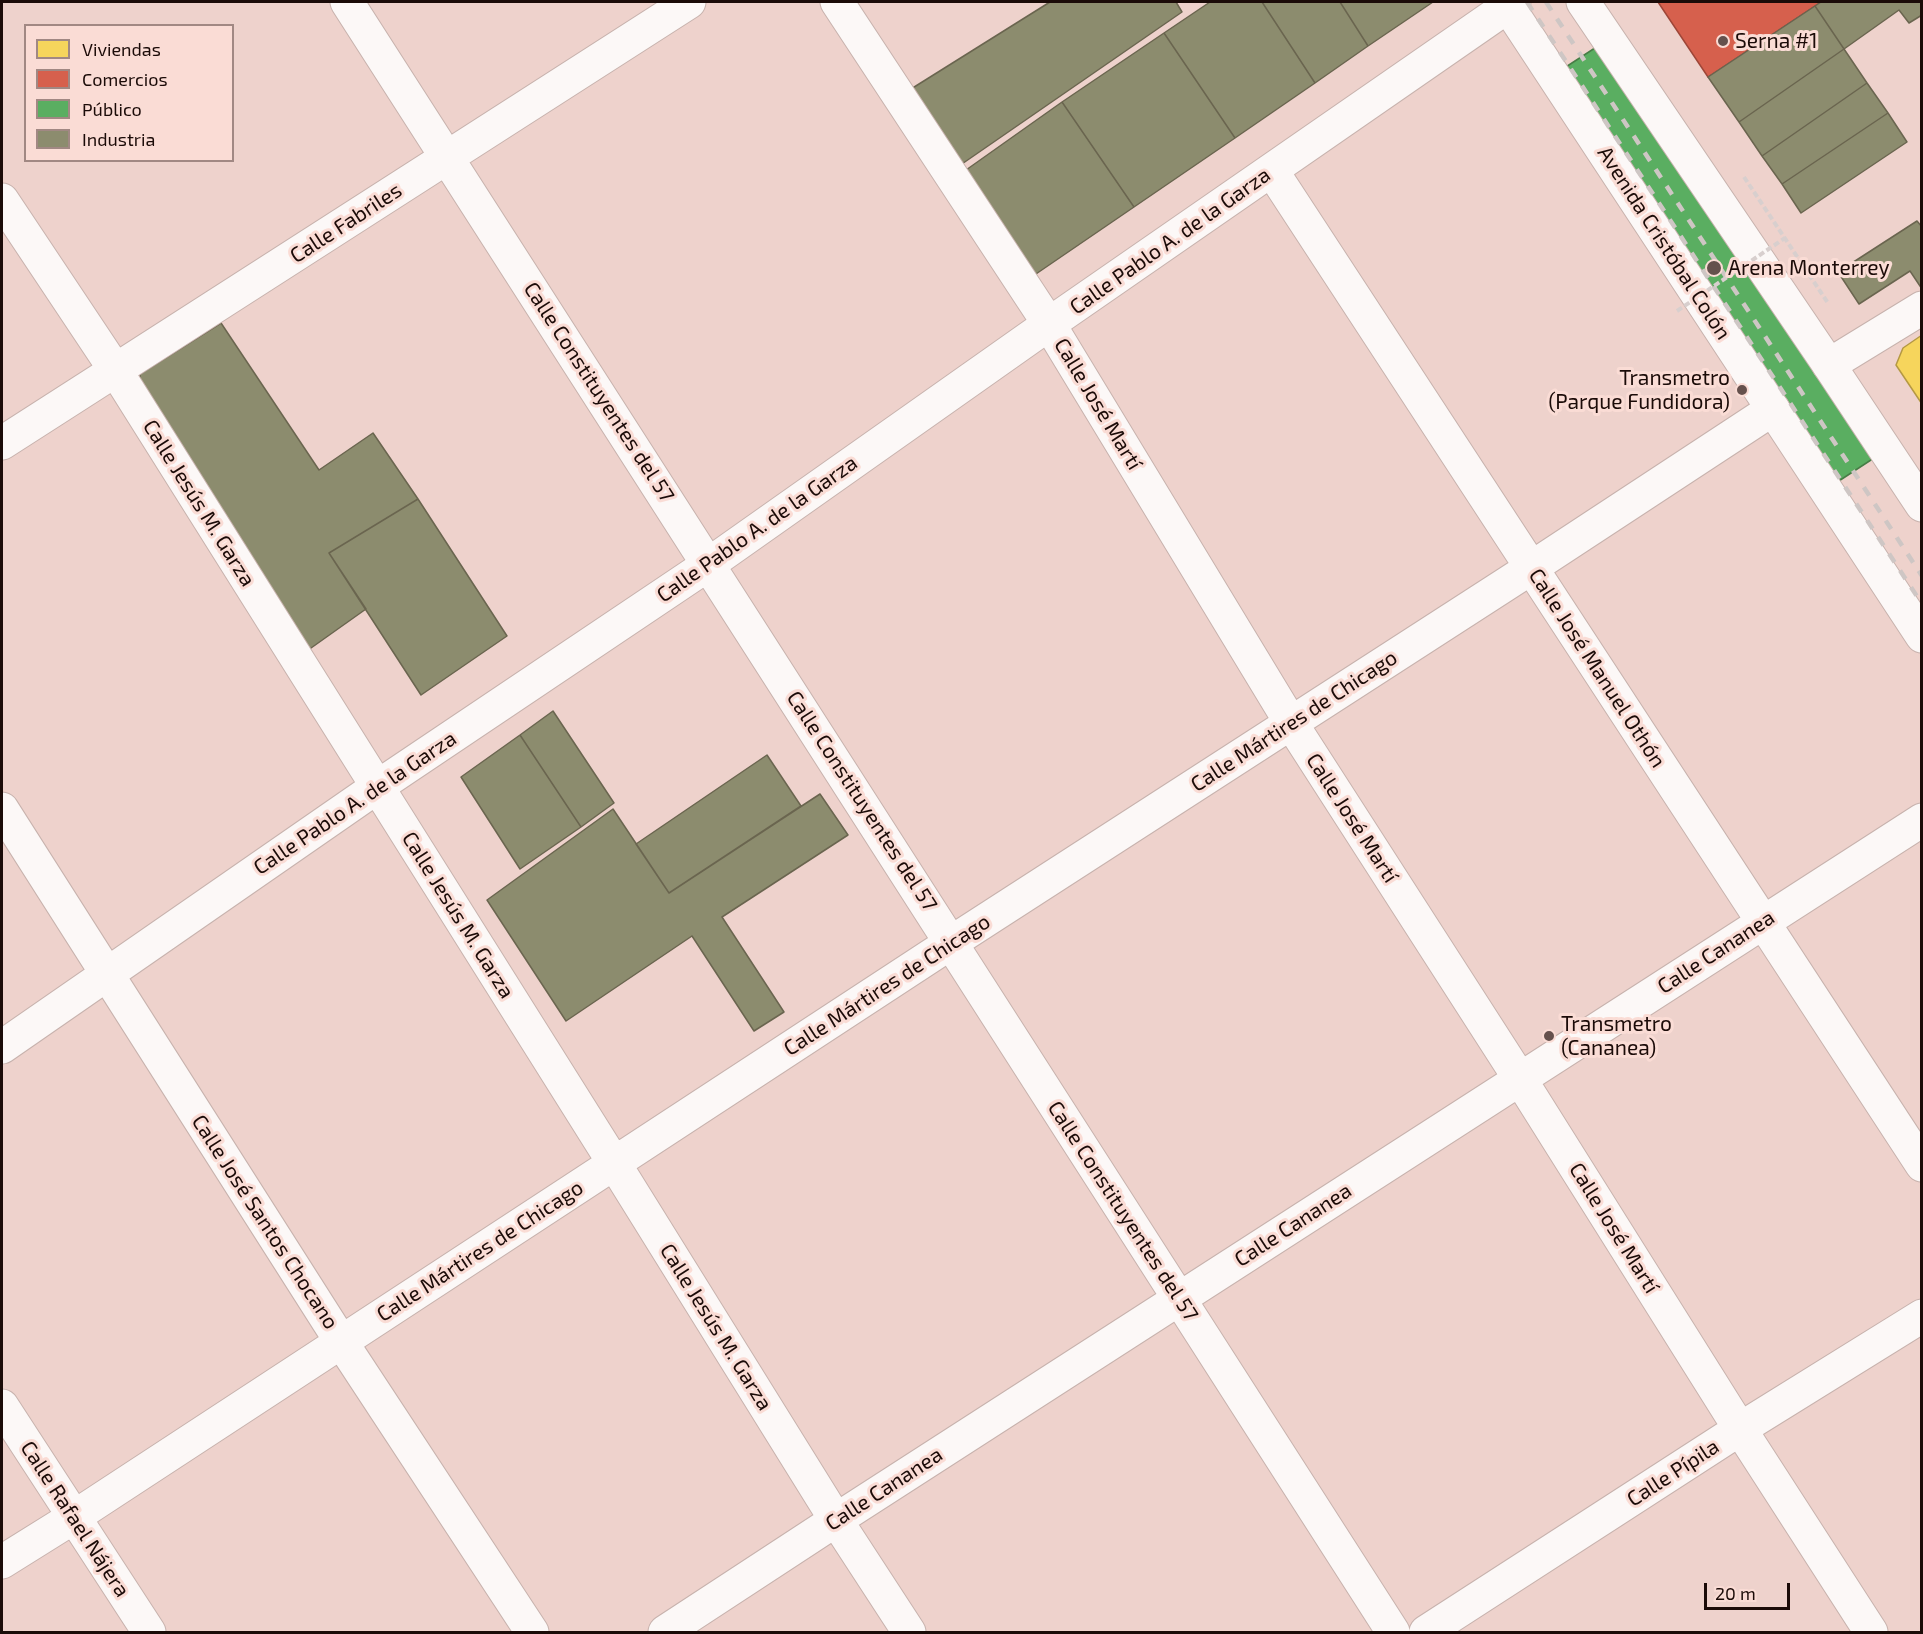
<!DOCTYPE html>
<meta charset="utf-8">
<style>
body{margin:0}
#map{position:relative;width:1923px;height:1634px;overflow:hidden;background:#eed2cc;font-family:"Exo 2",sans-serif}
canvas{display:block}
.frame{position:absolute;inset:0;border:3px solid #1b0b08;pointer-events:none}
.legend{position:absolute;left:24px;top:24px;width:210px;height:138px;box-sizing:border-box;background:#fadcd5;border:2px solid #a18883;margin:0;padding:8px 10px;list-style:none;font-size:18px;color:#1b0b08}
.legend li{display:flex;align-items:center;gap:12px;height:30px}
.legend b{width:30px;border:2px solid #a18883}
.scale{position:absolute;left:1704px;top:1583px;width:86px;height:27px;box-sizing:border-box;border:3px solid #1b0b08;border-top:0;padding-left:8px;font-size:18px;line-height:21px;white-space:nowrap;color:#1b0b08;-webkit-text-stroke:4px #fadcd5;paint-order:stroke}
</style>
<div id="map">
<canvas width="1923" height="1634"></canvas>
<div class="frame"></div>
<ul class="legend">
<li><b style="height:16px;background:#f6d55c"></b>Viviendas</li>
<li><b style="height:16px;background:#d6604d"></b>Comercios</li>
<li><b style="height:16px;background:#5aae61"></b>Público</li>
<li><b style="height:16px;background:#8c8c6e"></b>Industria</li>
</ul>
<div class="scale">20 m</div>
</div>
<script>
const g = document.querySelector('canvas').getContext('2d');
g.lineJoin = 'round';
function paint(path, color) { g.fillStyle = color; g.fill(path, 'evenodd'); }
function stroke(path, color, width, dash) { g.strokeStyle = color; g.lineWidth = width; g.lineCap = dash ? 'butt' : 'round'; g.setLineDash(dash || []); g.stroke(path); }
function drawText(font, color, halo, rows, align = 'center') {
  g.font = font + ' "Exo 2",sans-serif'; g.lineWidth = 6; g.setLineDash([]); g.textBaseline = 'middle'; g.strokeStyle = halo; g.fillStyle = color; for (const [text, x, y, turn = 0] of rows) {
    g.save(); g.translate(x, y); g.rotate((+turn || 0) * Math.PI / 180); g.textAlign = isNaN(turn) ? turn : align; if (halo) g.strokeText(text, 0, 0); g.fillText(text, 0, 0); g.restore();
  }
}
const homes = new Path2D(`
 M 1922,335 L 1922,404 L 1896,365 L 1903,348 Z`);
paint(homes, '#f6d55c');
stroke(homes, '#b49843', 1.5);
const shops = new Path2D(`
 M 1658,2 L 1821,2 L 1708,77 Z`);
paint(shops, '#d6604d');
stroke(shops, '#9e4638', 1.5);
const public = new Path2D(`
 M 1601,44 L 1874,458 L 1822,492 L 1549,78 Z`);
paint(public, '#5aae61');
stroke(public, '#477d46', 1.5);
const industry = new Path2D(`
 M 1050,2 L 1176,2 L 1182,12 L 959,166 L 911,89 Z
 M 1210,2 L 1262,2 L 1315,83 L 1235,138 L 1164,33 Z
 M 1262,2 L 1340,2 L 1368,46 L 1315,83 Z
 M 1340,2 L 1433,2 L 1368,46 Z
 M 1821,2 L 1922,2 L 1922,15 L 1909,23 L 1899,10 L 1844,49 L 1815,6 Z
 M 1815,6 L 1844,49 L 1739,122 L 1708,77 Z
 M 1164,33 L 1235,138 L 1134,207 L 1062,102 Z
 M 1844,49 L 1867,83 L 1762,156 L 1739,122 Z
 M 1867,83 L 1888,113 L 1782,184 L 1762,156 Z
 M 1062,102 L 1134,207 L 1033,276 L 966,170 Z
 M 1888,113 L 1907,142 L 1801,213 L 1782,184 Z
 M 1917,221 L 1922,227 L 1922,289 L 1910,271 L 1859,304 L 1838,272 Z
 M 221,323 L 319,470 L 373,433 L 418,499 L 329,553 L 366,609 L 304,653 L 140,399 L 140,374 Z
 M 418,499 L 507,636 L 421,695 L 329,553 Z
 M 553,711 L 614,803 L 581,827 L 520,735 Z
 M 520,735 L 581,827 L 520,869 L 461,777 Z
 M 767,755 L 801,806 L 669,893 L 636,844 Z
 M 820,794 L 848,835 L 722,917 L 784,1012 L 754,1031 L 692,936 L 566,1021 L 487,900 L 613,809 L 669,893 Z`);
paint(industry, '#8c8c6e');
stroke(industry, '#6a654f', 1.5);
const minor = new Path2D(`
 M 347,2 L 1393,1632
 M 837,2 L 1049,324 L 1291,723 L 1520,1079 L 1740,1429 L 1871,1632
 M 1272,171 L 1922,1165
 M 2,200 L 116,371 L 614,1163 L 836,1520 L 909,1632
 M 1829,365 L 1922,308
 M 2,443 L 689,2
 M 2,809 L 342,1343 L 532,1632
 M 2,1047 L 377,787 L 709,564 L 1049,324 L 1514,2
 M 2,1406 L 149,1632
 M 2,1562 L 74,1517 L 952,942 L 1531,568 L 1773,409
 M 665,1632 L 836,1520 L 1922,820
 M 1426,1632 L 1740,1429 L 1922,1316`);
const major = new Path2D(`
 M 1505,2 L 1922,636
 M 1583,2 L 1829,365 L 1922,505`);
stroke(minor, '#c7b2ad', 35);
stroke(major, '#c7b2ad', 35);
stroke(new Path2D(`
 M 1744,177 L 1828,303`), '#d8cfce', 4, [6, 3]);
stroke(minor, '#fcf8f7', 33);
stroke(major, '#fcf8f7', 33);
stroke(new Path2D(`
 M 1527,2 L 1922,604
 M 1546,2 L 1922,576`), '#cec6c4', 4.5, [10, 10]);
stroke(new Path2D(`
 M 1677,311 L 1785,238`), '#d8cfce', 4, [6, 3]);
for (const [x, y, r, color] of [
 [1723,41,6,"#65514d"],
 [1714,268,8,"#65514d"],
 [1742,390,6,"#65514d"],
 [1549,1036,6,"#65514d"]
]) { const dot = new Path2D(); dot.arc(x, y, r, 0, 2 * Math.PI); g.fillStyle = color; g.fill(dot); stroke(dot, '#fadcd5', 2); }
drawText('21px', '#1b0b08', '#fadcd5', [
 ["Serna #1",1735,41],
 ["Arena Monterrey",1728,268],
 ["Transmetro",1730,378,"right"],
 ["(Parque Fundidora)",1730,402,"right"],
 ["Transmetro",1561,1024],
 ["(Cananea)",1561,1048]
], 'left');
drawText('21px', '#1b0b08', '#fadcd5', [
 ["Calle Fabriles",346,223,-33],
 ["Calle Pablo A. de la Garza",1170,241,-35],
 ["Avenida Cristóbal Colón",1664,243,57],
 ["Calle Constituyentes del 57",599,392,57],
 ["Calle José Martí",1098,404,59],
 ["Calle Jesús M. Garza",199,503,58],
 ["Calle Pablo A. de la Garza",757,529,-35],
 ["Calle José Manuel Othón",1597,668,57],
 ["Calle Mártires de Chicago",1294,721,-33],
 ["Calle Constituyentes del 57",862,801,57],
 ["Calle Pablo A. de la Garza",355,803,-34],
 ["Calle José Martí",1352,818,57],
 ["Calle Jesús M. Garza",458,915,58],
 ["Calle Cananea",1716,952,-33],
 ["Calle Mártires de Chicago",887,985,-33],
 ["Calle Constituyentes del 57",1123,1211,57],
 ["Calle José Santos Chocano",265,1222,57],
 ["Calle Cananea",1293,1225,-33],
 ["Calle José Martí",1614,1228,58],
 ["Calle Mártires de Chicago",480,1251,-33],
 ["Calle Jesús M. Garza",716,1327,58],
 ["Calle Pípila",1673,1473,-33],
 ["Calle Cananea",884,1489,-33],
 ["Calle Rafael Nájera",75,1519,57]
]);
</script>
